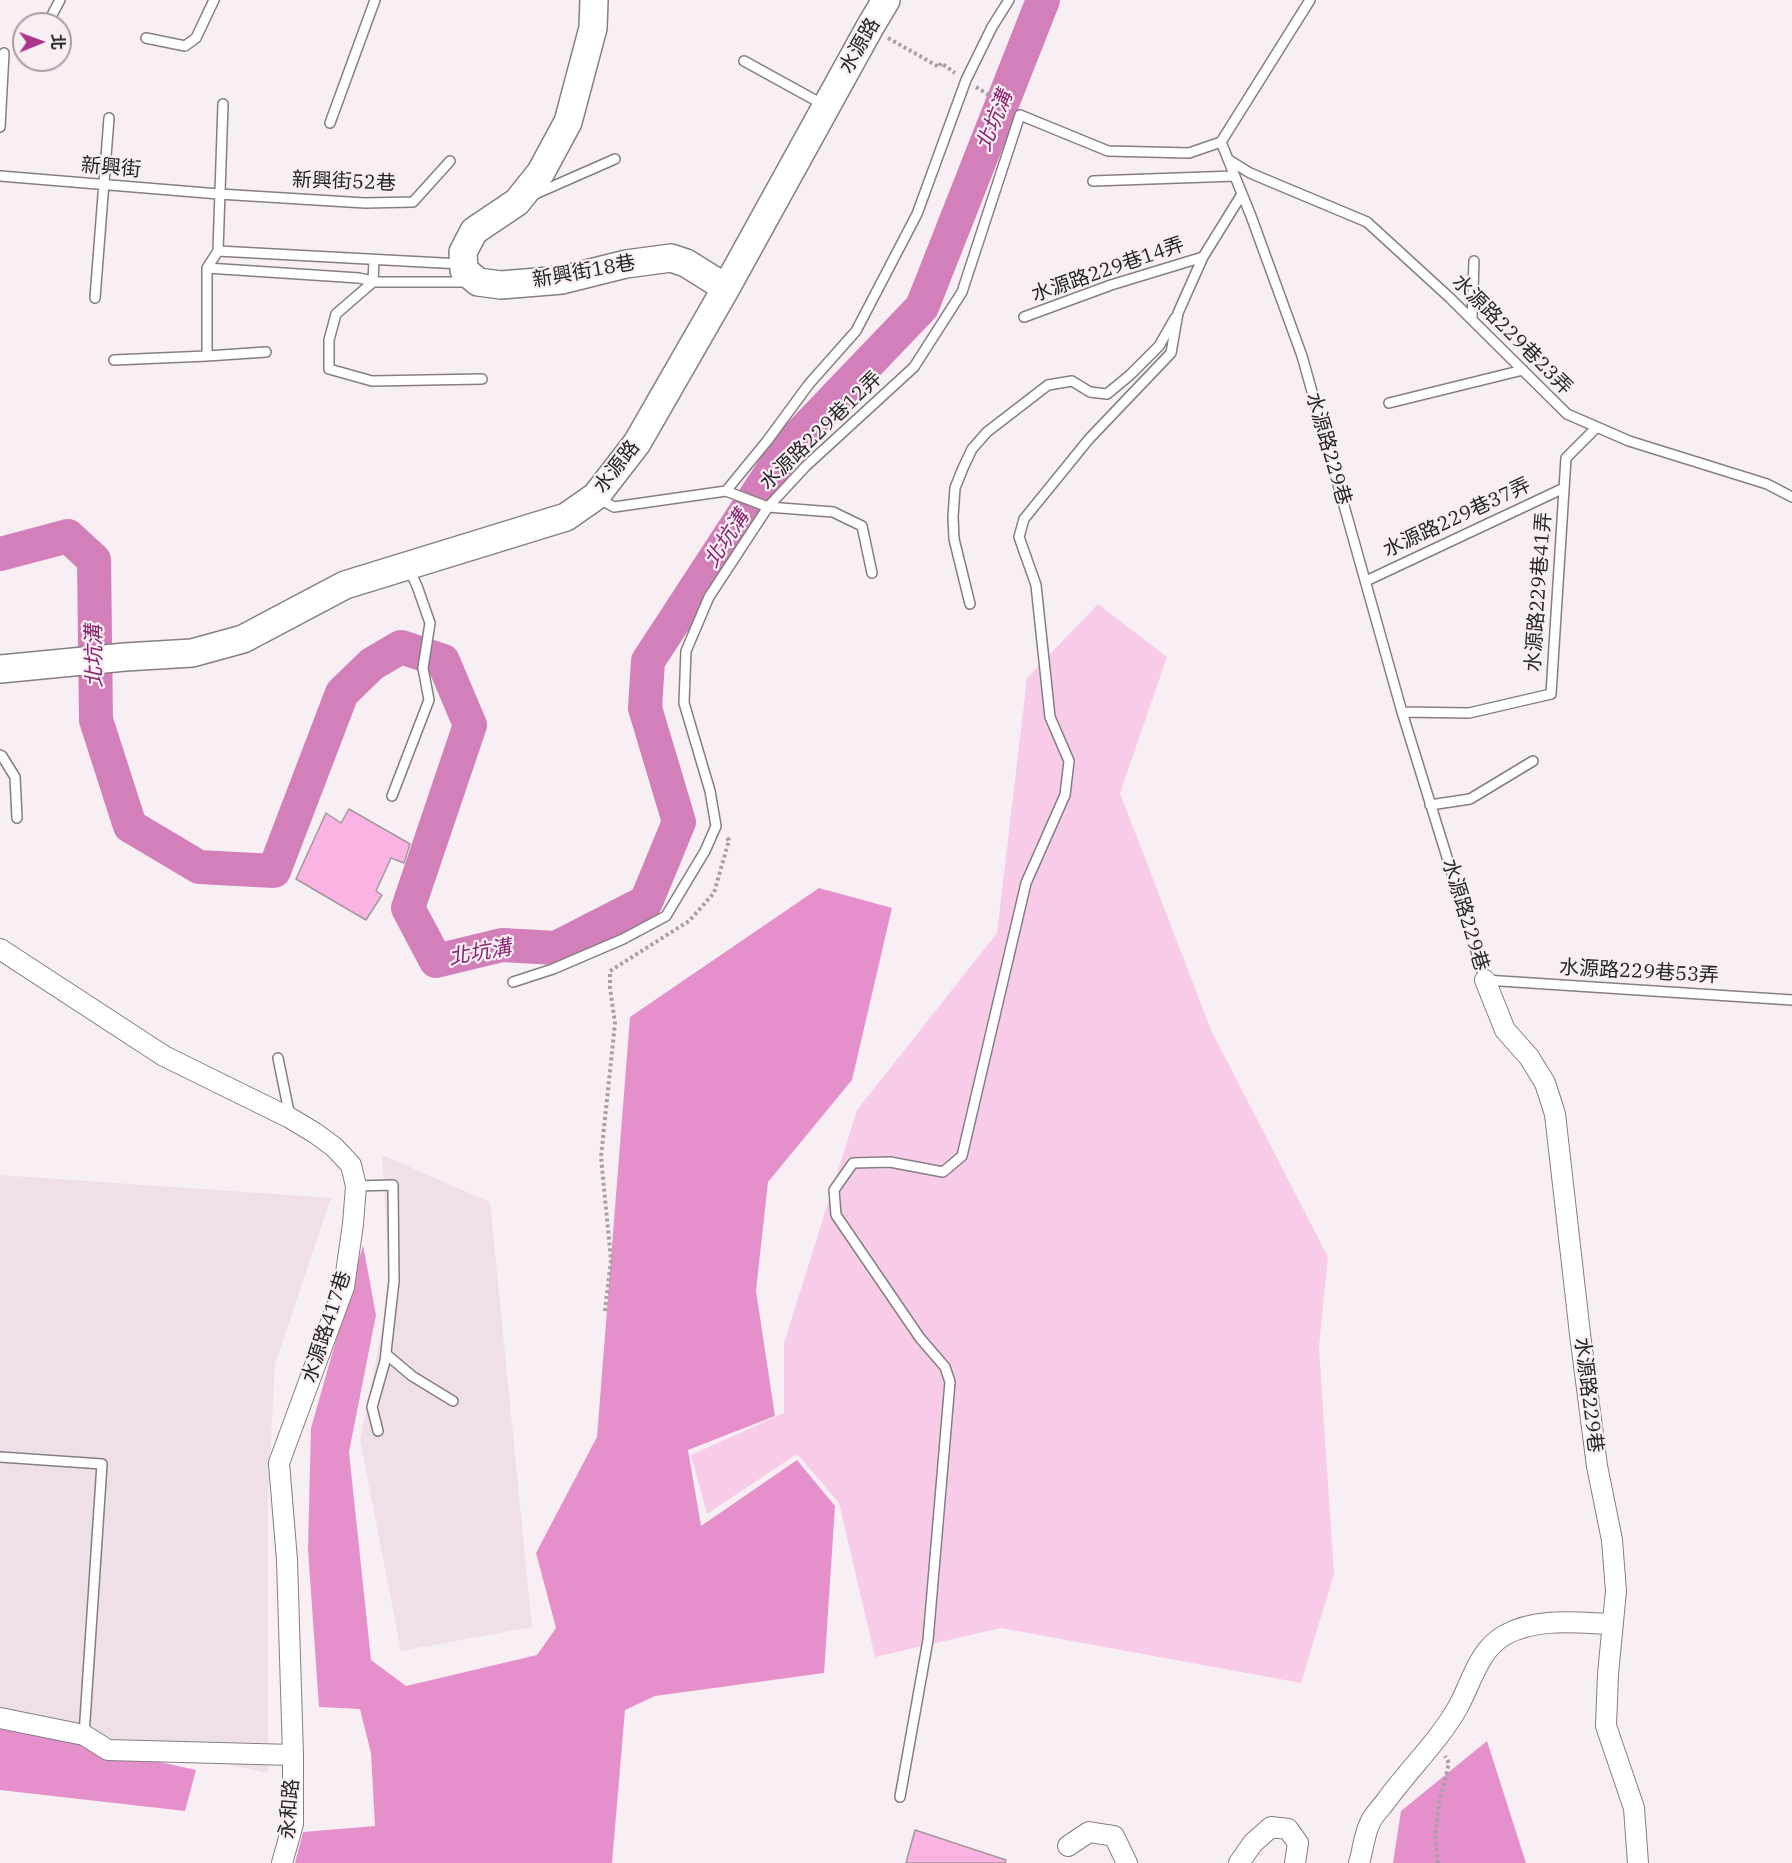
<!DOCTYPE html>
<meta charset="utf-8">
<style>
body{margin:0}
#map{position:relative;width:1792px;height:1863px;overflow:hidden;background:#f8eff5;font-family:"IBM Plex Serif","Noto Sans TC",serif}
canvas{display:block}
.north{position:absolute;left:12px;top:12px;width:60px;height:60px;box-sizing:border-box;background:#f8eff5;border:2px solid #a59ea3;border-radius:50%;rotate:89deg;font-size:16px;font-weight:700;line-height:24px;text-align:center;color:#282527}
.north::after{content:'';display:block;margin:auto;width:21px;height:27px;background:#ac368e;clip-path:polygon(50% 0,100% 100%,50% 72%,0 100%)}
</style>
<div id="map">
<canvas width="1792" height="1863"></canvas>
<div class="north">北</div>
</div>
<script>
const g = document.querySelector('canvas').getContext('2d');
g.lineJoin = 'round';
function paint(path, color) { g.fillStyle = color; g.fill(path, 'evenodd'); }
function stroke(path, color, width, dash) { g.strokeStyle = color; g.lineWidth = width; g.lineCap = dash ? 'butt' : 'round'; g.setLineDash(dash || []); g.stroke(path); }
function drawText(font, color, halo, rows, align = 'center') {
  g.font = font + ' "IBM Plex Serif","Noto Sans TC",serif'; g.lineWidth = 4.5; g.setLineDash([]); g.textBaseline = 'middle'; g.strokeStyle = halo; g.fillStyle = color; for (const [text, x, y, turn = 0] of rows) {
    g.save(); g.translate(x, y); g.rotate((+turn || 0) * Math.PI / 180); g.textAlign = isNaN(turn) ? turn : align; if (halo) g.strokeText(text, 0, 0); g.fillText(text, 0, 0); g.restore();
  }
}
paint(new Path2D(`
 M 382,1155 L 490,1202 L 532,1627 L 401,1651 L 360,1440 L 390,1288 Z
 M 0,1175 L 331,1198 L 275,1364 L 268,1497 L 268,1773 L 0,1716 Z`), '#efdfe9');
paint(new Path2D(`
 M 1098,604 L 1167,657 L 1120,793 L 1211,1030 L 1328,1257 L 1319,1347 L 1334,1574 L 1301,1683 L 1001,1628 L 875,1657 L 839,1503 L 797,1454 L 707,1514 L 691,1455 L 784,1413 L 784,1343 L 857,1110 L 997,933 L 1027,678 Z`), '#f8cce9');
paint(new Path2D(`
 M 819,888 L 892,908 L 852,1080 L 768,1182 L 756,1291 L 775,1416 L 688,1450 L 701,1526 L 797,1460 L 835,1506 L 824,1673 L 655,1696 L 625,1710 L 612,1863 L 295,1863 L 303,1832 L 375,1826 L 371,1753 L 360,1709 L 319,1707 L 308,1549 L 311,1428 L 363,1245 L 376,1315 L 349,1452 L 371,1660 L 406,1686 L 537,1655 L 556,1628 L 536,1553 L 597,1437 L 630,1017 Z
 M 0,1727 L 196,1770 L 185,1811 L 0,1790 Z
 M 1487,1741 L 1526,1863 L 1393,1863 L 1401,1811 Z`), '#e690cb');
stroke(new Path2D(`
 M 0,554 L 68,536 L 94,560 L 96,720 L 130,826 L 199,867 L 274,871 L 342,693 L 372,664 L 401,647 L 443,661 L 470,725 L 408,908 L 436,961 L 502,945 L 556,948 L 646,902 L 679,822 L 645,708 L 648,661 L 787,448 L 922,307 L 1043,0`), '#d37fb9', 34);
const building = new Path2D(`
 M 349,809 L 410,844 L 404,863 L 391,858 L 376,891 L 382,895 L 366,920 L 296,879 L 326,813 L 341,823 Z
 M 915,1830 L 1006,1860 L 1005,1863 L 906,1863 Z`);
paint(building, '#fab3e2');
stroke(building, '#a1999e', 1.5);
const lane = new Path2D(`
 M 1310,0 L 1221,142 L 1251,216 L 1302,356 L 1402,712 L 1485,980 L 1792,1000
 M 52,15 L 60,0
 M 146,38 L 185,46 L 196,38 L 214,0
 M 744,61 L 824,105
 M 330,123 L 375,0
 M 0,127 L 4,53
 M 1229,160 L 1250,173 L 1367,222 L 1450,298 L 1567,414 L 1629,441 L 1767,484 L 1792,497
 M 0,176 L 219,194 L 365,203 L 413,202 L 450,161
 M 1093,181 L 1235,176
 M 533,195 L 615,159
 M 218,251 L 461,264
 M 374,260 L 373,282 L 336,314 L 329,340 L 329,369 L 372,381 L 482,379
 M 207,268 L 359,278 L 377,282 L 468,282
 M 207,268 L 218,251 L 223,104
 M 95,298 L 109,118
 M 1024,317 L 1111,285 L 1203,257
 M 1472,319 L 1474,261
 M 207,356 L 266,352
 M 114,360 L 207,356 L 207,268
 M 1389,403 L 1523,370
 M 726,491 L 768,507 L 833,512 L 862,526 L 872,573
 M 598,498 L 614,507 L 726,491 L 767,441 L 809,384 L 856,331 L 917,214 L 966,80 L 992,27 L 1009,0
 M 1366,581 L 1564,488
 M 970,604 L 954,539 L 953,517 L 955,488 L 963,468 L 972,449 L 987,432 L 1048,385 L 1072,381 L 1090,392 L 1107,394 L 1130,375 L 1159,346 L 1175,318
 M 1402,712 L 1469,713 L 1551,694 L 1566,458 L 1597,427
 M 0,755 L 2,756 L 15,777 L 17,818
 M 392,796 L 429,700 L 423,668 L 430,623 L 417,586 L 408,567
 M 1430,805 L 1470,799 L 1533,761
 M 513,982 L 553,969 L 623,939 L 666,916 L 705,851 L 716,826 L 710,791 L 684,703 L 686,651 L 709,597 L 768,507 L 806,466 L 914,367 L 962,292 L 1020,115 L 1108,151 L 1189,153 L 1221,142
 M 278,1058 L 290,1117
 M 356,1186 L 393,1185 L 394,1281 L 385,1361 L 372,1407 L 378,1431
 M 386,1354 L 412,1376 L 453,1401
 M 0,1457 L 102,1464 L 84,1735
 M 900,1797 L 928,1640 L 950,1382 L 945,1367 L 920,1338 L 836,1215 L 834,1190 L 853,1163 L 890,1162 L 943,1172 L 962,1156 L 1026,883 L 1065,795 L 1069,761 L 1050,717 L 1036,585 L 1019,537 L 1024,519 L 1089,439 L 1171,353 L 1178,313 L 1203,257 L 1242,194`);
const street = new Path2D(`
 M 0,949 L 164,1056 L 290,1118 L 315,1133 L 334,1147 L 351,1165 L 356,1186 L 353,1224 L 344,1287 L 279,1463 L 287,1560 L 293,1755 L 293,1824 L 282,1863
 M 1485,980 L 1505,1030 L 1529,1057 L 1545,1083 L 1555,1114 L 1580,1334 L 1597,1466 L 1612,1540 L 1616,1591 L 1608,1674 L 1606,1726 L 1634,1808 L 1638,1863
 M 0,1718 L 84,1735 L 108,1750 L 293,1755
 M 1068,1846 L 1089,1832 L 1114,1836 L 1127,1863
 M 1239,1863 L 1253,1843 L 1271,1827 L 1288,1829 L 1298,1843 L 1295,1863
 M 1359,1863 C 1363,1850 1364,1835 1370,1823 C 1373,1815 1381,1808 1386,1801 C 1409,1769 1439,1741 1458,1707 C 1472,1682 1478,1650 1505,1635 C 1537,1617 1577,1623 1613,1624`);
const secondary = new Path2D(`
 M 594,0 L 593,28 L 568,122 L 541,172 L 517,202 L 474,231 L 463,252 L 464,270 L 478,282 L 501,285 L 562,280 L 626,264 L 671,258 L 686,263 L 726,288
 M 0,669 L 125,657 L 192,653 L 243,639 L 345,585 L 566,517 L 596,496 L 637,443 L 726,288 L 870,27 L 886,0`);
stroke(lane, '#857e83', 12);
stroke(street, '#857e83', 22);
stroke(secondary, '#857e83', 30);
stroke(new Path2D(`
 M 888,38 L 939,67 L 941,63 L 955,73
 M 976,87 L 1010,108
 M 605,1311 L 611,1260 L 601,1157 L 615,1023 L 610,988 L 610,971 L 689,921 L 714,893 L 729,840 L 725,836
 M 1438,1863 L 1435,1840 L 1439,1804 L 1449,1763 L 1445,1756`), '#a6a0a4', 4, [3, 3]);
stroke(lane, '#fff', 9);
stroke(street, '#fff', 20);
stroke(secondary, '#fff', 27);
drawText('20px', '#282527', '#f8eff5', [
 ["水源路",860,46,-60],
 ["新興街",111,168,5],
 ["新興街52巷",344,182,2],
 ["水源路229巷14弄",1108,270,-19],
 ["新興街18巷",584,272,-10],
 ["水源路229巷23弄",1512,335,45],
 ["水源路229巷12弄",821,431,-44],
 ["水源路229巷",1328,449,74],
 ["水源路",617,467,-52],
 ["水源路229巷37弄",1457,518,-25],
 ["水源路229巷41弄",1539,592,-86],
 ["水源路229巷",1465,915,73],
 ["水源路229巷53弄",1639,972,3],
 ["水源路417巷",327,1327,-72],
 ["水源路229巷",1588,1395,83],
 ["永和路",290,1809,-85]
]);
drawText('italic 21px', '#892570', '#f8eff5', [
 ["北坑溝",995,121,-68],
 ["北坑溝",727,539,-57],
 ["北坑溝",95,656,-91],
 ["北坑溝",480,953,-10]
]);
</script>
